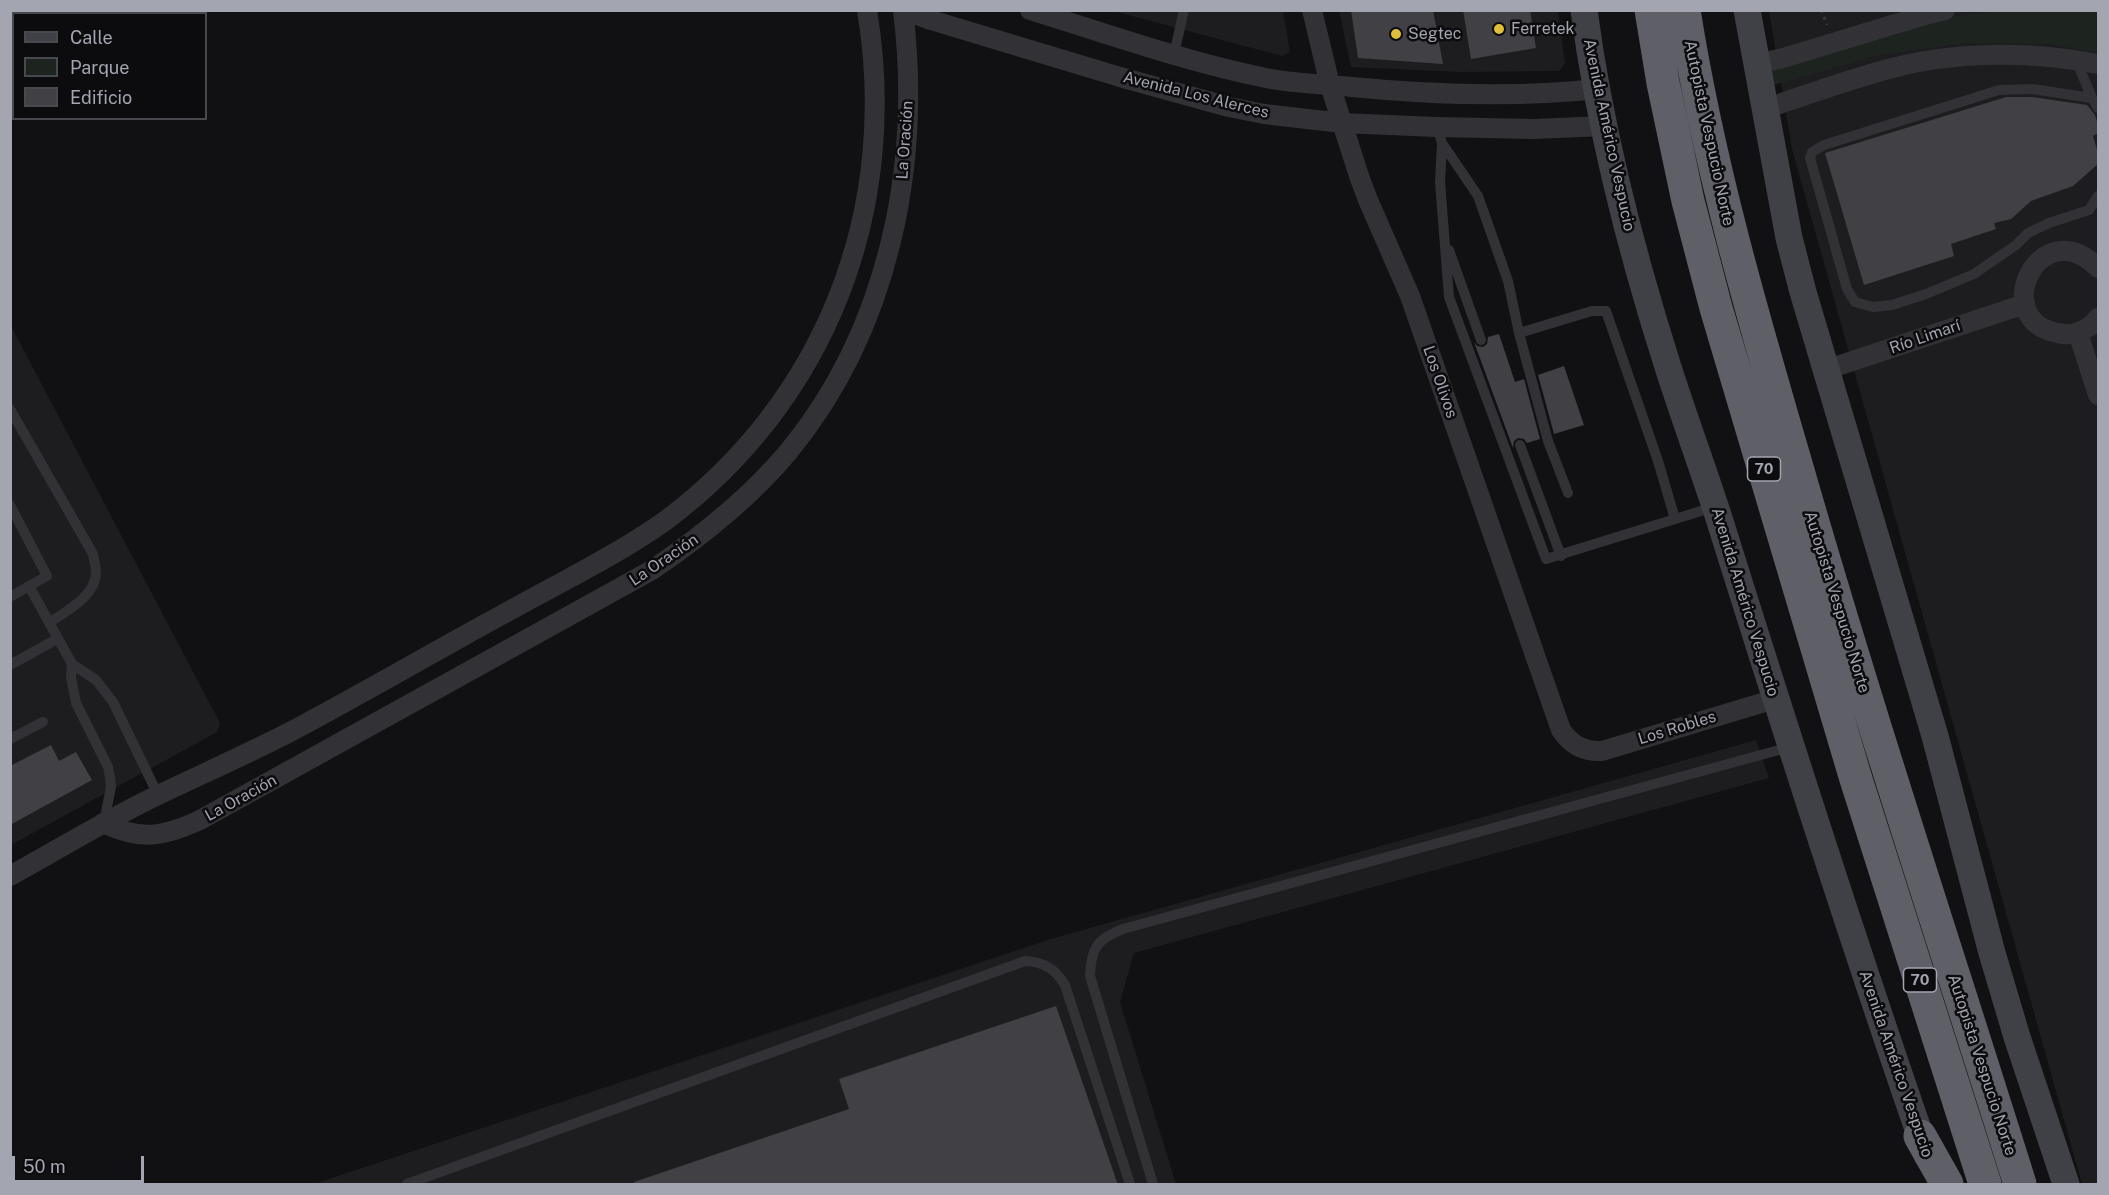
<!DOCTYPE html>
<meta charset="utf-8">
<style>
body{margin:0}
#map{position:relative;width:2109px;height:1195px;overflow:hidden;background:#111012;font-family:"Public Sans",sans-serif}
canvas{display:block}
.frame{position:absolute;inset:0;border:12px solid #a3a5b1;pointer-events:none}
.legend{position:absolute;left:12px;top:12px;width:195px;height:108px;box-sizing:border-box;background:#0c0b0d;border:2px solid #48494f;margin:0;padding:8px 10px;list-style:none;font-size:18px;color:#a3a5b1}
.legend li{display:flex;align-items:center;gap:12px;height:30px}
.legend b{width:30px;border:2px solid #48494f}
.scale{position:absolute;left:12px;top:1156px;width:132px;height:27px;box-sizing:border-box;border:3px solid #a3a5b1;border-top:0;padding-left:8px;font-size:18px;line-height:21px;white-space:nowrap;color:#a3a5b1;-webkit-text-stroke:4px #0c0b0d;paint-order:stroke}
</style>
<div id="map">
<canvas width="2109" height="1195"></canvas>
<div class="frame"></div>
<ul class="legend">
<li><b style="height:8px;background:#404146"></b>Calle</li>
<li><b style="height:16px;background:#1d241f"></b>Parque</li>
<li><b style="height:16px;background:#404045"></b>Edificio</li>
</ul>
<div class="scale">50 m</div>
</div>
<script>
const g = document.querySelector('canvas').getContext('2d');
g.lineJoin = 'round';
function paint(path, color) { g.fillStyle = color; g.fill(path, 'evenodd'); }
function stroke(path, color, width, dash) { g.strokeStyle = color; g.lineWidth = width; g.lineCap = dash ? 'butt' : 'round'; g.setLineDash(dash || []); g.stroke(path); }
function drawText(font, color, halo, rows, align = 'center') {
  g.font = font + ' "Public Sans",sans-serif'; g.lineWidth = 5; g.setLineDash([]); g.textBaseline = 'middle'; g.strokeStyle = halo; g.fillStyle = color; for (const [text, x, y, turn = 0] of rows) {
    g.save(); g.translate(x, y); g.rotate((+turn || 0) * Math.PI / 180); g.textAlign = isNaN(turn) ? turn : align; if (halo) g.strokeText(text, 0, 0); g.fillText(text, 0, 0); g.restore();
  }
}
paint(new Path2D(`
 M 1113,11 L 1283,11 L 1290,52 L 1282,56 Z
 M 1339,11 L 1558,11 L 1565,63 L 1559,71 L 1460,72 L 1351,67 Z
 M 1769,11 L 2098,11 L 2098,1184 L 2082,1184 L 1792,149 Z
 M 10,324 L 220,723 L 217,732 L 11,845 Z
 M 1756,740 L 1769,778 L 1134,953 L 1120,1002 L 1176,1184 L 314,1184 L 1051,939 Z`), '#1d1d1f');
paint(new Path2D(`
 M 1995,11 L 2098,11 L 2098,53 L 2049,44 L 1965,43 L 1878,55 L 1774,85 L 1770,68 L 1939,19 Z`), '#1d241f');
paint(new Path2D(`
 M 1351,10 L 1433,10 L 1443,64 L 1358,58 Z
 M 1463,10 L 1530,10 L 1536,48 L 1471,59 Z
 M 2006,97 L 2032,97 L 2087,105 L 2095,115 L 2098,125 L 2098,133 L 2093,136 L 2098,153 L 2098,164 L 2073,186 L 2031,201 L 2011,219 L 1994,223 L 1996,229 L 1951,244 L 1954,256 L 1864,285 L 1825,153 Z
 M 1499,334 L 1515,382 L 1524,379 L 1540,439 L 1527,443 L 1524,439 L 1518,438 L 1514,441 L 1513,448 L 1474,342 L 1477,346 L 1483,347 L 1487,344 L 1488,337 Z
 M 1564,366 L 1584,425 L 1554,434 L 1538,375 Z
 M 51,745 L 59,761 L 76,752 L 92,780 L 10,825 L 10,766 Z
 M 1056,1006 L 1118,1185 L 634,1185 L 634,1182 L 849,1109 L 839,1079 Z`), '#404045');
stroke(new Path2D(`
 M 1821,10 L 1827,25`), '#38393d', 3, [3, 4.5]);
stroke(new Path2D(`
 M 1174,54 L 1184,10
 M 2076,60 L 2092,98 L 2098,108
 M 2092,98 L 2032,89 L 1999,90 L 1824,145 L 1812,152 L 1810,158 L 1847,289 L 1855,302 L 1873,307 L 1892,305 L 1926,294 L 1974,274 L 2016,245 L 2028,233 L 2049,223 L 2089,210 L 2098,196
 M 1437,127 L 1442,143 L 1440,182 L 1449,297 L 1546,559 L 1714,507
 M 1442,143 L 1478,196 L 1508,281 L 1519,333 L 1548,441 L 1568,493
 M 1449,250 L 1481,340
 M 1519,333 L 1592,311 L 1606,311 L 1658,461 L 1675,519
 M 10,409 L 93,554 C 94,560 96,567 96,573 C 95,597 66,611 49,623
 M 1520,445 L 1561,556
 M 10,505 L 47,576 L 29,586 L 72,664 L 71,677 L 76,703 L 108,767 L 110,777 L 111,787 L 104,822
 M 10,597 L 29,586
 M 72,664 L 96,680 L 113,702 L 158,795
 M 10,665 L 57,639
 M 10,739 L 43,722
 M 407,1184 L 1025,961 C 1045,962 1055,969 1065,985 L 1130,1184
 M 1153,1184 L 1090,976 C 1091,948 1097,939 1123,929 L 1790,747`), '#323236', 10);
stroke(new Path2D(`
 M 904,10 L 931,20 L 1120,77 L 1229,107 L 1264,114 L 1342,123 L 1437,127 L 1534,129 L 1605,126
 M 1030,10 C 1108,34 1186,62 1266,78 C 1295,84 1324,84 1352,87 C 1434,95 1516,98 1597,89
 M 1312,10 L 1330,85 L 1359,176 L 1368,200 L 1410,296 L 1561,730 C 1571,745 1584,752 1602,751 L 1775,699
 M 1757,64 L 1783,58 L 1925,15 L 1945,10
 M 1765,110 L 1782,103 C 1817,91 1852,79 1888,69 C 1955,51 2030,51 2098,64
 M 2098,268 C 2040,209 1987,320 2058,333 C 2073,337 2089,330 2098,318
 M 2078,333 L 2098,395
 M 1825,370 L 2025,304
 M 103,823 C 141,841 163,837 200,820 L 652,570 C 702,536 750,498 789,451 C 889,329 922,165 903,10
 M 10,876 C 59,849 106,820 156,796 C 200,775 245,755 288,733 C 343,704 397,673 451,643 C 490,621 529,600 568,579 C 601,561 634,543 665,521 C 827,400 900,209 867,10`), '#323236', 20);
stroke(new Path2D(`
 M 1584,10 C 1600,131 1631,251 1668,367 C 1684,417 1702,466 1718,515 C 1785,729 1853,943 1927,1155
 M 1747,10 L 1789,238 L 1803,292 L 1935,736 L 1992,953 L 2017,1037 L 2066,1184`), '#404146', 27);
stroke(new Path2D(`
 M 1651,10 L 1663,83 L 1688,201 L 1716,308 L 1855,776 L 1985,1184
 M 1684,10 C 1708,162 1751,310 1794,457 C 1864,701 1944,942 2020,1184
 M 1920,1136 L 1947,1184`), '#5e5f67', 33);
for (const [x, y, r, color] of [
 [1499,29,6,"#e0c03a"],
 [1396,34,6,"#e0c03a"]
]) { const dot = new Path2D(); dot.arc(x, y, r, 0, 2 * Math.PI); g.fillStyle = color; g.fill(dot); stroke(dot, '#0c0b0d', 2); }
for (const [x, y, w] of [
 [1764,469,33],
 [1920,980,33]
]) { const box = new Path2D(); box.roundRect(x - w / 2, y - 12, w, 24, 4.5); g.fillStyle = '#0c0b0d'; g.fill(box); stroke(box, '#a3a5b1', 1.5); }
drawText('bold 15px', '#a3a5b1', null, [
 ["70",1764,469],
 ["70",1920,980]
]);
drawText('16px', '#a3a5b1', '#0c0b0d', [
 ["Ferretek",1511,29],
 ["Segtec",1408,34]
], 'left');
drawText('16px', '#a3a5b1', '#0c0b0d', [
 ["Avenida Los Alerces",1196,95,14],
 ["Autopista Vespucio Norte",1709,133,78],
 ["Avenida Américo Vespucio",1609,135,78],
 ["La Oración",905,140,-86],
 ["Río Limarí",1925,337,-19],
 ["Los Olivos",1440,382,71],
 ["La Oración",664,560,-34],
 ["Avenida Américo Vespucio",1745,602,73],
 ["Autopista Vespucio Norte",1837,602,73],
 ["Los Robles",1677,728,-17],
 ["La Oración",241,798,-29],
 ["Avenida Américo Vespucio",1896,1064,71],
 ["Autopista Vespucio Norte",1982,1065,72]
]);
</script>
